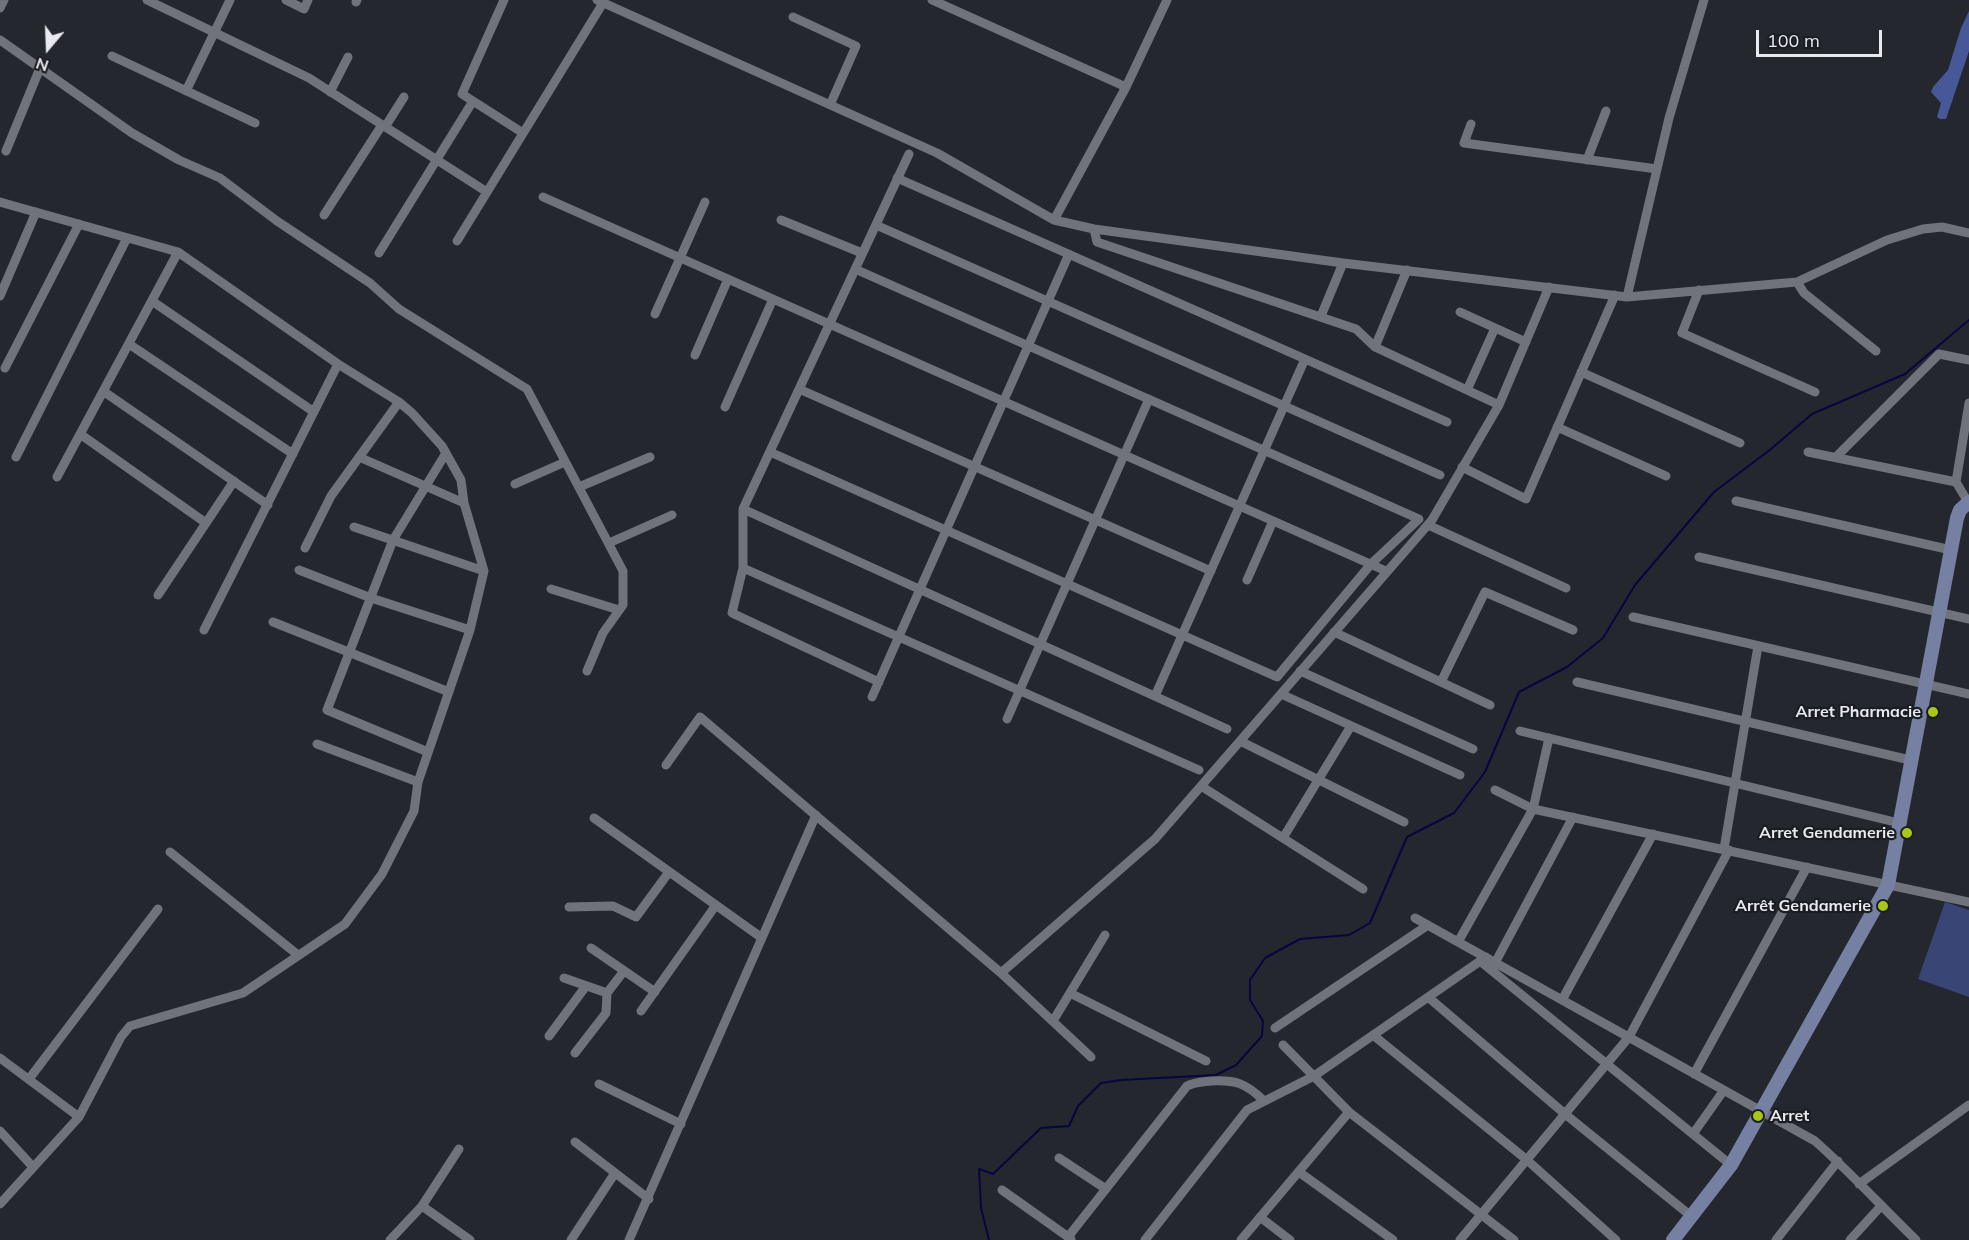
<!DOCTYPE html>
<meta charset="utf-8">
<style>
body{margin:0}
#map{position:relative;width:1969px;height:1240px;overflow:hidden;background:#24272d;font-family:Mulish,sans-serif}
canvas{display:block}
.north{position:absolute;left:18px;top:18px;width:60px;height:60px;-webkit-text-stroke:4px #1b1d24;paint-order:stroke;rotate:199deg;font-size:16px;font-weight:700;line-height:24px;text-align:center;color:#e8eaef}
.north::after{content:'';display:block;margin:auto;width:21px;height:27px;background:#e8eaef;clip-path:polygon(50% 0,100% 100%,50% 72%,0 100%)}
.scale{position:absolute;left:1756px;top:30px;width:126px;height:27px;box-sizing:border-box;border:3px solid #e8eaef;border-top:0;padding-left:8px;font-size:18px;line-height:21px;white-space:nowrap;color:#e8eaef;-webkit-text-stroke:4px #1b1d24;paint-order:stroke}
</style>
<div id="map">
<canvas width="1969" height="1240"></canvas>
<div class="north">N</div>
<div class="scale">100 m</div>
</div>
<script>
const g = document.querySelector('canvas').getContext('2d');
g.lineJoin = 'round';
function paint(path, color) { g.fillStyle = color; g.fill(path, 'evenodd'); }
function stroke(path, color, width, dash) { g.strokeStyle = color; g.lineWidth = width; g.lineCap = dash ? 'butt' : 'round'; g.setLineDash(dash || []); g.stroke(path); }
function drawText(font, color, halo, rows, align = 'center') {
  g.font = font + ' Mulish,sans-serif'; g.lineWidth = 4.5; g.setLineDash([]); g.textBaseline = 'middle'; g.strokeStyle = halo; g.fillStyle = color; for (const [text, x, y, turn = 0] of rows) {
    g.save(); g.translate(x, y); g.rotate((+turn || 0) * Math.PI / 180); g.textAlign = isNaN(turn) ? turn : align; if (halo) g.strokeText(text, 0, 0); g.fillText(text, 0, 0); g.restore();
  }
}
paint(new Path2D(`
 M 1945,902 L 1969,910 L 1969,997 L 1918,979 Z`), '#384575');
paint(new Path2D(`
 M 1969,11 L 1969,51 L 1946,119 L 1940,119 L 1937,117 L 1941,103 L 1931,92 L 1933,87 L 1948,70 L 1961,28 Z`), '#465897');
stroke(new Path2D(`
 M 989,1240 L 981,1208 L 979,1169 L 993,1174 L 1041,1128 L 1069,1126 L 1078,1106 L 1101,1083 L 1121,1080 L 1216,1075 L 1236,1065 L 1262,1036 L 1263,1021 L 1250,1000 L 1250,980 L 1265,958 L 1300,939 L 1349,935 L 1370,923 L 1407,837 L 1454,813 L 1485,772 L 1519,692 L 1567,667 L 1603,638 L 1635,585 L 1714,492 L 1771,449 L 1812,414 L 1905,374 L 1969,320`), '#060641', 2);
stroke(new Path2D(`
 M 147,0 L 309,78 L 487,192
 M 286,0 L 304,9 L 308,0
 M 504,0 L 462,94 L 523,133
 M 597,0 L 937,153 L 1054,220 L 1094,229 L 1343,263 L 1627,297 L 1797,282 L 1887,240 L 1923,229 L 1942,227 L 1969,233
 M 932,0 L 1126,87
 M 356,2 L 357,0
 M 0,8 L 4,0
 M 793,17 L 856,46 L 830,105
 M 0,40 L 132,133 L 179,160 L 220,178 L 277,221 L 370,283 L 399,309 L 527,389 L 623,571 L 623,605 L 603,633 L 587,671
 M 112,56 L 255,123
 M 186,91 L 230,0
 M 330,92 L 348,57
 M 1471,124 L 1464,143 L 1657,169
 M 385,127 L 404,97
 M 6,151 L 40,68
 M 1587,160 L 1606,111
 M 897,178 L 1447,422
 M 543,197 L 1386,571
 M 0,202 L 178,252 L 338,364 L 399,402 L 412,413 L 442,446 L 461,480 L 464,503 L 484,571 L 470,630 L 418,782 L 414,811 L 382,874 L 345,924 L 243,993 L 130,1026 L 121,1037 L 79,1117 L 0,1204
 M 324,215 L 382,125
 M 781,220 L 862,253
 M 1054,220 L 1126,87 L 1167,0
 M 876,225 L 1440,475
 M 1094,229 L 1097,242 L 1356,329 L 1375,347 L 1499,405
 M 457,241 L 603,3
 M 379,253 L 473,101
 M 1797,282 L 1804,293 L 1876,351
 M 1699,290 L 1682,333 L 1815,392
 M 0,296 L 36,212
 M 1627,297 L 1669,118 L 1704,0
 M 152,301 L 314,412
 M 1460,312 L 1526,342
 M 655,314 L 705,202
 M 1321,316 L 1343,263
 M 129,344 L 293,454
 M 1375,347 L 1407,270
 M 695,355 L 728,279
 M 5,368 L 79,224
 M 1581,372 L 1740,443
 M 799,389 L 1211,571
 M 1467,390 L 1495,328
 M 103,391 L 268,505
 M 725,407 L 773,299
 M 1557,427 L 1666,476
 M 80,434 L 206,523
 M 770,452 L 1277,677 L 1371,564 L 1419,519 L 855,269
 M 1808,452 L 1956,482
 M 16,457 L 127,238
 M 359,457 L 464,503
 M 1836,457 L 1939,354 L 1969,360
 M 1462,467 L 1526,499 L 1615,295
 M 57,477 L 178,252
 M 515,484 L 565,462
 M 579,487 L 650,457
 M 1736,501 L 1951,550
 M 1968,502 L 1956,482 L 1969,403
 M 743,509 L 1227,729
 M 1428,525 L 1566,588
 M 354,527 L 484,571
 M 609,543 L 672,515
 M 305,548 L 331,496 L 399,402
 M 1699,557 L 1969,619
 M 743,568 L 1199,770
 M 299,570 L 371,598 L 470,630
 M 1247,580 L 1273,521
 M 551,589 L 619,610
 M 158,595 L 234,481
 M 1633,617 L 1969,694
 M 273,622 L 449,692
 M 204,630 L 338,364
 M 1334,632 L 1490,705
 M 1300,671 L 1473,749
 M 879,682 L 732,613 L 743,568 L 743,509 L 909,154
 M 1441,682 L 1485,592 L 1573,630
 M 1577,682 L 1910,760
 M 1281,694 L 1460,775
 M 1155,696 L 1305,359
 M 872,697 L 1069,254
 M 1007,719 L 1149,399
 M 1520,731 L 1899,823
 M 1240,741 L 1404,822
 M 317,744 L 418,782
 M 428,752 L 327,710 L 393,540 L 446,453
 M 666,765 L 700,717 L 1001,973 L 1091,1057
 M 1201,786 L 1363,889
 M 1495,790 L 1533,809 L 1969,902
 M 594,818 L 762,938
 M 1283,838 L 1351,726
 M 1724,849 L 1758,646
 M 170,852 L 298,955
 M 569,907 L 613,906 L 636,917 L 669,872
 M 1415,918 L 1815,1141 C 1850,1172 1882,1207 1916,1240
 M 1458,942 L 1533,809 L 1549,738
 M 591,948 L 655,992
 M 1480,961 L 1731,1165
 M 1495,963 L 1573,817
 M 1001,973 L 1155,839 L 1432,520 L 1499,405 L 1549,287
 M 564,978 L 607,993
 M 1070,993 L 1206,1061
 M 1428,997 L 1565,1114 L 1691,1216
 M 1562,1000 L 1653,834
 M 641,1011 L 716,905
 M 1053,1021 L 1105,935
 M 1275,1028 L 1428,925
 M 1373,1035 L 1527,1160 L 1616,1240
 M 549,1036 L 586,986
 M 1283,1045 L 1349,1112 L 1514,1240
 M 575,1053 L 606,1013 L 607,993 L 624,971
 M 0,1058 L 79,1117
 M 1694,1074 L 1807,867
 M 29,1079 L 158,909
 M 599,1084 L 681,1124
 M 0,1131 L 33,1167
 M 1693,1134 L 1724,1090
 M 575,1142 L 649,1199
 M 1059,1158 L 1106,1189
 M 1299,1172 L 1393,1240
 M 1859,1184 L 1969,1105
 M 1002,1190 L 1071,1239
 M 422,1206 L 470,1240
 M 1260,1217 L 1290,1240
 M 1068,1237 L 1187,1086 C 1195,1082 1203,1082 1211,1081 C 1236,1080 1246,1083 1264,1101
 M 390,1240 L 422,1206 L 459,1149
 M 571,1240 L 615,1173
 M 629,1240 L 816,815
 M 1145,1240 L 1247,1110 L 1314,1076 L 1486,957
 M 1241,1240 L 1349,1112
 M 1460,1240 L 1629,1037 L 1729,850
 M 1776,1240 L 1838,1161
 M 1850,1240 L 1881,1206`), '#70737b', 9);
stroke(new Path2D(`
 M 1673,1240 L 1731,1165 L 1888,885 L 1957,518 L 1960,510 L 1969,502`), '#7680a3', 14);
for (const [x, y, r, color] of [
 [1933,712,6,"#a9c719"],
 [1907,833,6,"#a9c719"],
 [1883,906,6,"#a9c719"],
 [1758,1116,6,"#a9c719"]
]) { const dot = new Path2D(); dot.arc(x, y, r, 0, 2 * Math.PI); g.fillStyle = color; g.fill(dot); stroke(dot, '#1b1d24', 2); }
drawText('bold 16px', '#e8eaef', '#1b1d24', [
 ["Arret Pharmacie",1921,712],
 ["Arret Gendamerie",1895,833],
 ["Arrêt Gendamerie",1871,906],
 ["Arret",1770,1116,"left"]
], 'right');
</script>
